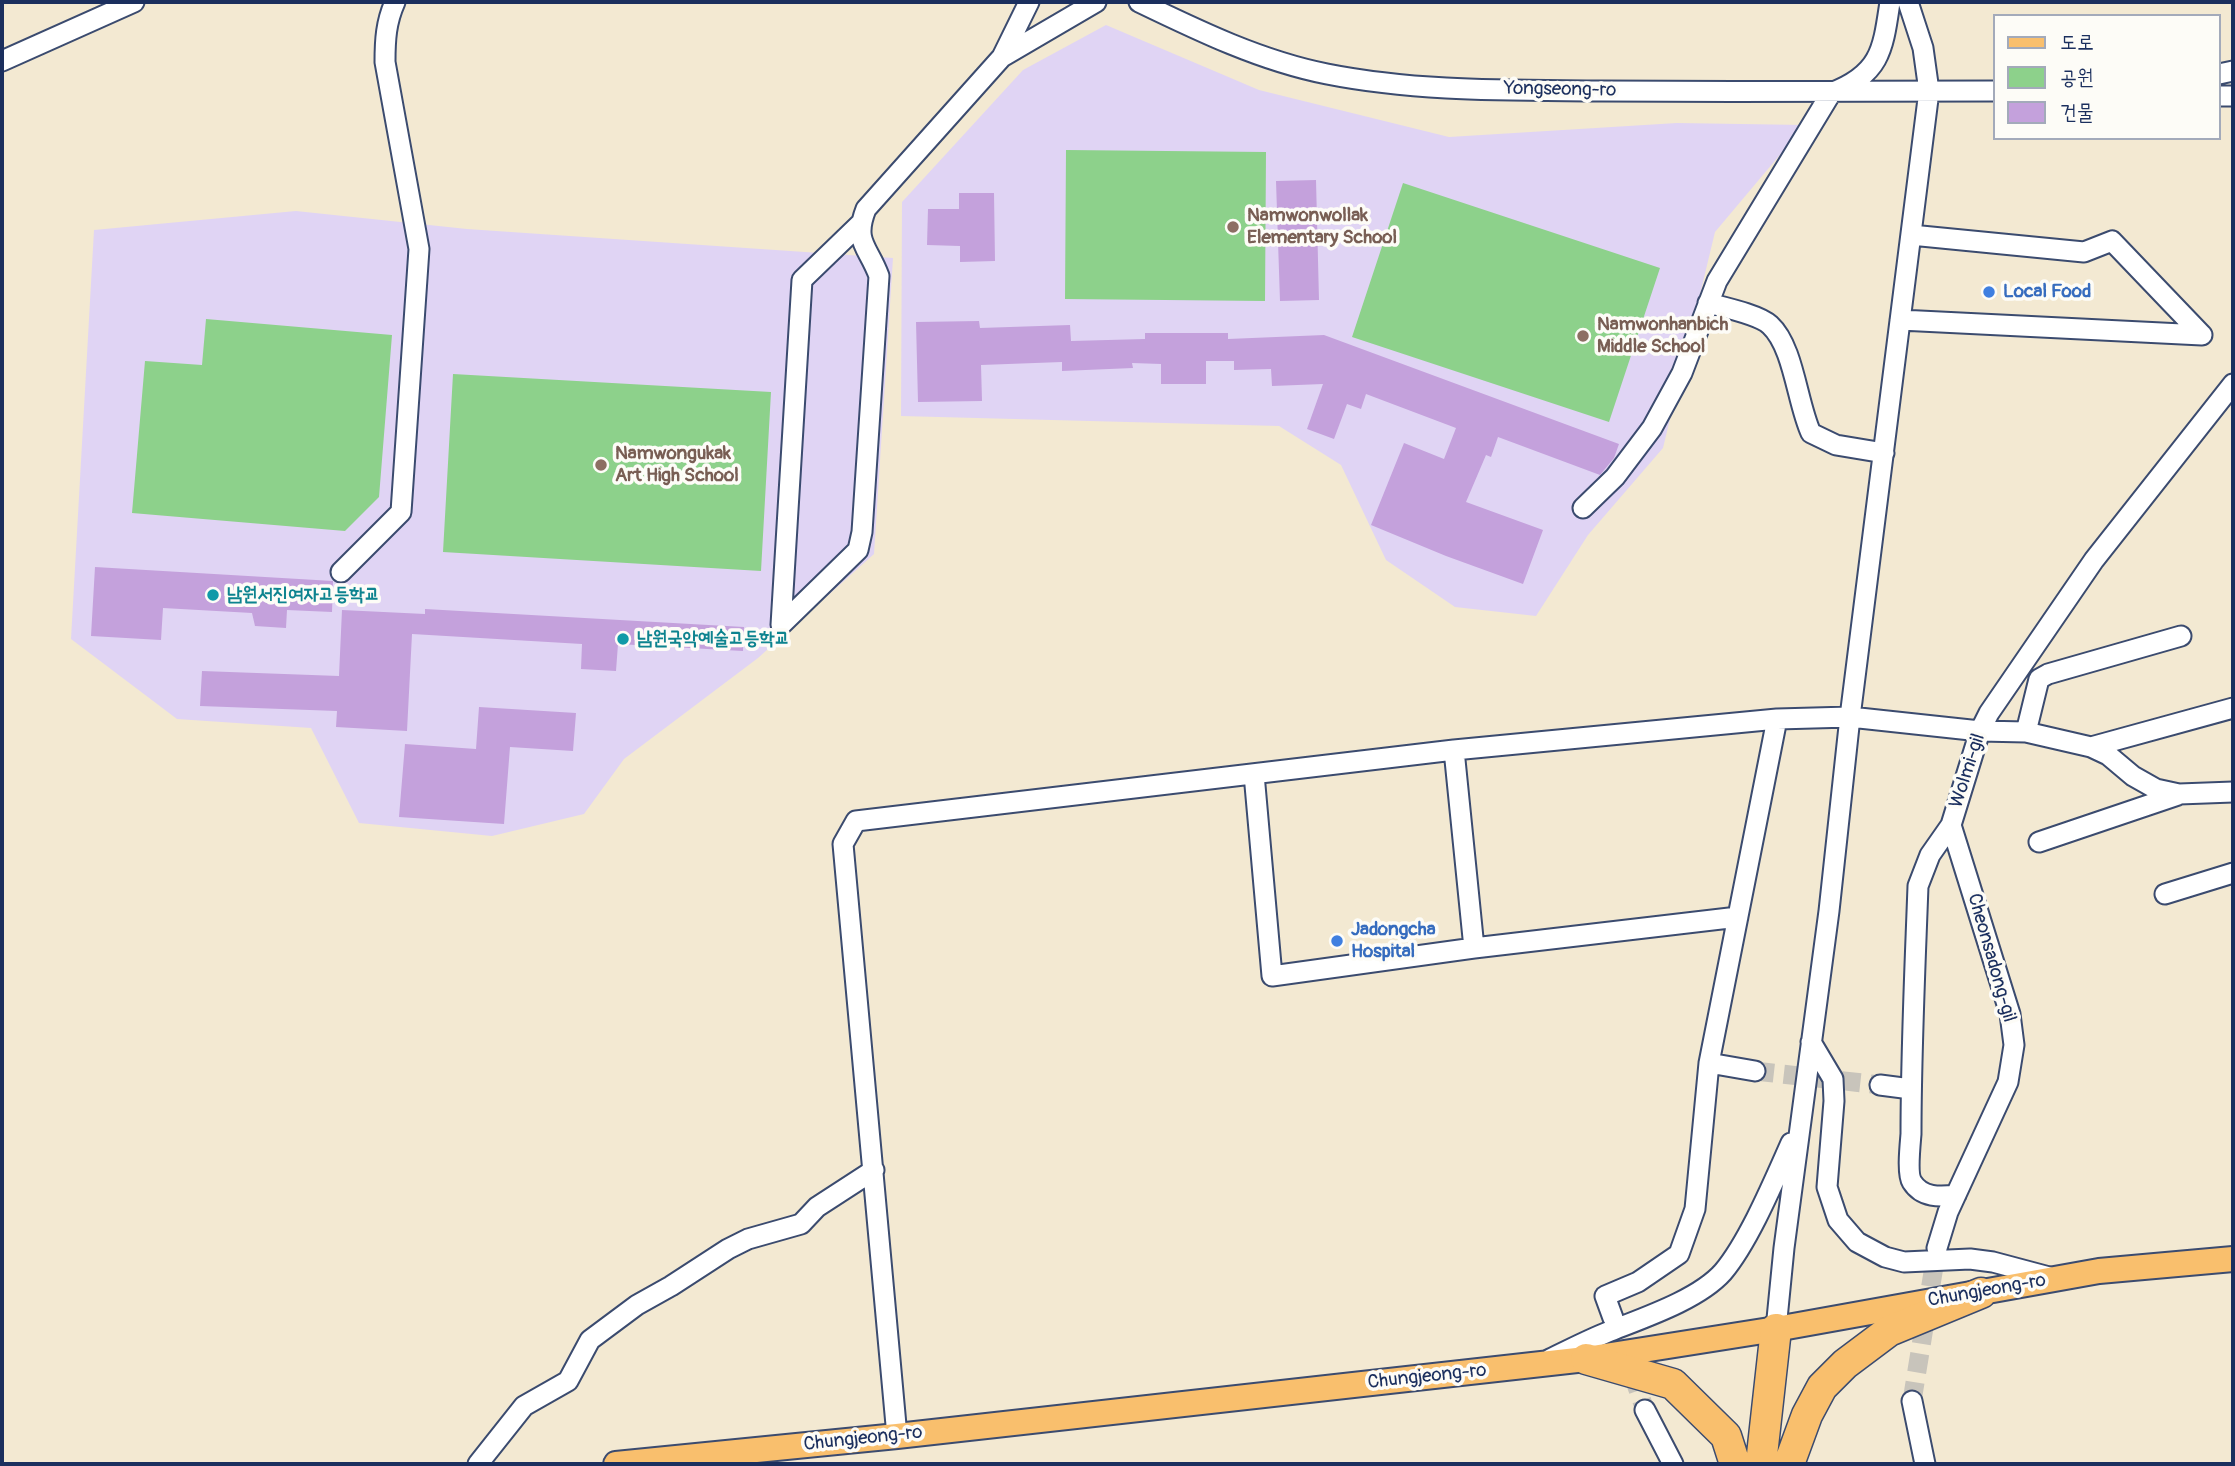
<!DOCTYPE html>
<meta charset="utf-8">
<style>
body{margin:0}
#map{position:relative;width:2235px;height:1466px;overflow:hidden;background:#f3e9d2;font-family:Pangolin,"Poor Story",sans-serif}
canvas{display:block}
.frame{position:absolute;inset:0;border:4px solid #1b2f5e;pointer-events:none}
.legend{position:absolute;left:1993px;top:14px;width:228px;height:126px;box-sizing:border-box;background:#fdfcf7;border:2px solid #a3aaba;margin:0;padding:9px 12px;list-style:none;font-size:21px;color:#1b2f5e}
.legend li{display:flex;align-items:center;gap:14px;height:35px}
.legend b{width:35px;border:2px solid #a3aaba}
</style>
<div id="map">
<canvas width="2235" height="1466"></canvas>
<div class="frame"></div>
<ul class="legend">
<li><b style="height:9px;background:#f9bf6d"></b>도로</li>
<li><b style="height:19px;background:#8dd18b"></b>공원</li>
<li><b style="height:19px;background:#c4a1dc"></b>건물</li>
</ul>
</div>
<script>
const g = document.querySelector('canvas').getContext('2d');
g.lineJoin = 'round';
function paint(path, color) { g.fillStyle = color; g.fill(path, 'evenodd'); }
function stroke(path, color, width, dash) { g.strokeStyle = color; g.lineWidth = width; g.lineCap = dash ? 'butt' : 'round'; g.setLineDash(dash || []); g.stroke(path); }
function drawText(font, color, halo, rows, align = 'center') {
  g.font = font + ' Pangolin,"Poor Story",sans-serif'; g.lineWidth = 7; g.setLineDash([]); g.textBaseline = 'middle'; g.strokeStyle = halo; g.fillStyle = color; for (const [text, x, y, turn = 0] of rows) {
    g.save(); g.translate(x, y); g.rotate((+turn || 0) * Math.PI / 180); g.textAlign = isNaN(turn) ? turn : align; if (halo) g.strokeText(text, 0, 0); g.fillText(text, 0, 0); g.restore();
  }
}
paint(new Path2D(`
 M 1106,25 L 1259,90 L 1449,137 L 1677,123 L 1805,125 L 1715,232 L 1663,448 L 1588,535 L 1536,616 L 1455,607 L 1386,560 L 1341,465 L 1279,426 L 901,416 L 902,202 L 1023,70 Z
 M 296,211 L 467,229 L 893,258 L 874,554 L 758,658 L 624,759 L 584,814 L 492,836 L 359,823 L 311,728 L 177,719 L 71,639 L 94,230 Z`), '#e0d4f4');
paint(new Path2D(`
 M 1066,150 L 1266,152 L 1265,301 L 1065,299 Z
 M 1403,183 L 1660,268 L 1609,422 L 1352,337 Z
 M 206,319 L 392,335 L 379,497 L 345,531 L 132,513 L 145,361 L 202,365 Z
 M 453,374 L 771,392 L 761,571 L 443,552 Z`), '#8dd18b');
paint(new Path2D(`
 M 1316,180 L 1319,300 L 1280,301 L 1276,181 Z
 M 959,193 L 994,193 L 995,261 L 960,262 L 960,246 L 927,245 L 928,209 L 959,209 Z
 M 979,321 L 980,328 L 1070,325 L 1071,341 L 1145,339 L 1145,333 L 1228,333 L 1228,339 L 1324,335 L 1619,444 L 1614,458 L 1600,475 L 1498,437 L 1491,457 L 1486,455 L 1466,502 L 1543,530 L 1523,584 L 1446,556 L 1371,525 L 1404,443 L 1444,459 L 1456,428 L 1366,394 L 1361,409 L 1347,404 L 1334,439 L 1307,429 L 1323,384 L 1272,386 L 1271,369 L 1234,370 L 1234,361 L 1206,361 L 1206,384 L 1161,384 L 1161,364 L 1132,363 L 1133,368 L 1062,371 L 1062,362 L 981,365 L 982,401 L 918,402 L 916,322 Z
 M 95,567 L 333,581 L 332,612 L 287,610 L 286,628 L 255,626 L 252,613 L 163,608 L 161,640 L 91,636 Z
 M 425,609 L 744,627 L 743,651 L 618,644 L 616,671 L 581,669 L 582,644 L 412,634 L 407,731 L 336,727 L 337,711 L 200,706 L 202,671 L 339,676 L 342,610 L 425,614 Z
 M 479,707 L 576,713 L 573,751 L 510,747 L 504,824 L 399,817 L 405,744 L 476,749 Z`), '#c4a1dc');
stroke(new Path2D(`
 M 1755,1071 L 1880,1085
 M 1613,1318 L 1645,1410
 M 1912,1401 L 1937,1248`), '#c8c4bb', 19, [19, 10]);
const minor = new Path2D(`
 M 1029,2 L 1002,57 L 1096,2
 M 1139,2 C 1199,31 1261,61 1327,74 C 1418,92 1510,90 1602,91 C 1733,92 1864,91 1995,91
 M 2,61 L 134,2
 M 2219,74 L 2233,71
 M 2219,96 L 2233,96
 M 860,224 L 802,280 L 781,625 L 858,550 L 862,532 L 879,276 C 868,246 853,242 866,209 L 1002,57
 M 1911,235 L 2084,252 L 2112,241 L 2202,335
 M 1708,303 C 1723,307 1760,315 1770,325 C 1794,347 1797,403 1811,433 L 1836,445 L 1884,453
 M 1900,320 L 2202,335
 M 1583,508 L 1615,477 L 1652,428 L 1682,373 L 1717,281 L 1831,93 C 1881,74 1883,49 1890,2
 M 341,572 L 401,512 L 419,249 L 385,62 C 385,40 386,22 395,2
 M 2026,732 L 2039,679 L 2048,674 L 2181,636
 M 2091,747 L 2233,708
 M 1454,750 L 1474,948
 M 1254,774 L 1272,976 L 1474,948 L 1738,917
 M 2039,842 L 2178,795
 M 2165,894 L 2233,873
 M 1811,1042 L 1833,1079 L 1834,1101 L 1827,1187 L 1838,1220 L 1857,1242 L 1885,1257 L 1904,1262 L 1970,1259 L 1993,1262 L 2053,1278
 M 1709,1063 L 1755,1071
 M 1880,1085 L 1911,1089
 M 1956,1195 C 1940,1197 1922,1198 1912,1182 C 1907,1174 1910,1146 1911,1134 C 1911,1051 1915,968 1918,886 L 1930,855 L 1951,825 L 1980,731 L 1989,713 L 2094,560 L 2233,384
 M 1937,1248 L 1948,1212 L 2008,1082 L 2014,1045 L 2010,1014 L 1951,825
 M 1613,1318 L 1605,1296 L 1638,1282 L 1679,1254 L 1695,1209 L 1709,1063 L 1777,719
 M 1776,1329 L 1784,1248 L 1829,911 L 1850,717 L 1929,91 L 1923,48 L 1908,2
 M 1550,1359 C 1571,1349 1592,1338 1613,1330 C 1646,1317 1699,1299 1723,1272 C 1749,1241 1774,1181 1791,1143
 M 1912,1401 L 1925,1464
 M 1645,1410 L 1673,1464
 M 897,1436 L 843,844 L 856,821 L 1454,750 L 1777,719 L 1850,717 L 1980,731 L 2026,732 L 2091,747 L 2108,755 L 2133,776 L 2156,789 L 2179,794 L 2233,792
 M 478,1464 L 524,1406 L 568,1381 L 590,1340 L 637,1305 L 671,1286 L 728,1249 L 748,1239 L 801,1224 L 817,1207 L 874,1170`);
const major = new Path2D(`
 M 616,1464 L 897,1436 L 1586,1359 L 1776,1329 L 2099,1271 L 2233,1259`);
const highway = new Path2D(`
 M 1586,1359 L 1673,1384 L 1726,1436 L 1735,1464
 M 1761,1464 L 1776,1329
 M 1789,1464 L 1807,1415 L 1822,1387 L 1845,1364 L 1889,1331 L 1981,1293`);
stroke(minor, '#3b4b6f', 23);
stroke(major, '#3b4b6f', 28);
stroke(highway, '#3b4b6f', 33);
stroke(minor, '#fff', 19);
stroke(major, '#f9bf6d', 24);
stroke(highway, '#f9bf6d', 30);
for (const [x, y, r, color] of [
 [1233,227,7,"#8d6e63"],
 [1989,292,7,"#3f7fe0"],
 [1583,336,7,"#8d6e63"],
 [601,465,7,"#8d6e63"],
 [213,595,7,"#0f9aa8"],
 [623,639,7,"#0f9aa8"],
 [1337,941,7,"#3f7fe0"]
]) { const dot = new Path2D(); dot.arc(x, y, r, 0, 2 * Math.PI); g.fillStyle = color; g.fill(dot); stroke(dot, '#fdfcf7', 2.5); }
drawText('19px', '#1b2f5e', '#fdfcf7', [
 ["Yongseong-ro",1560,90,1],
 ["Wolmi-gil",1968,771,-72],
 ["Cheonsadong-gil",1991,958,74],
 ["Chungjeong-ro",1987,1291,-10],
 ["Chungjeong-ro",1427,1377,-6],
 ["Chungjeong-ro",863,1439,-6]
]);
drawText('bold 19px', '#785e54', '#fdfcf7', [
 ["Namwonwollak",1247,216],
 ["Elementary School",1247,238],
 ["Namwonhanbich",1597,325],
 ["Middle School",1597,347],
 ["Namwongukak",615,454],
 ["Art High School",615,476]
], 'left');
drawText('bold 19px', '#366cbe', '#fdfcf7', [
 ["Local Food",2003,292],
 ["Jadongcha",1351,930],
 ["Hospital",1351,952]
], 'left');
drawText('bold 19px', '#0d838f', '#fdfcf7', [
 ["남원서진여자고등학교",227,595],
 ["남원국악예술고등학교",637,639]
], 'left');
</script>
